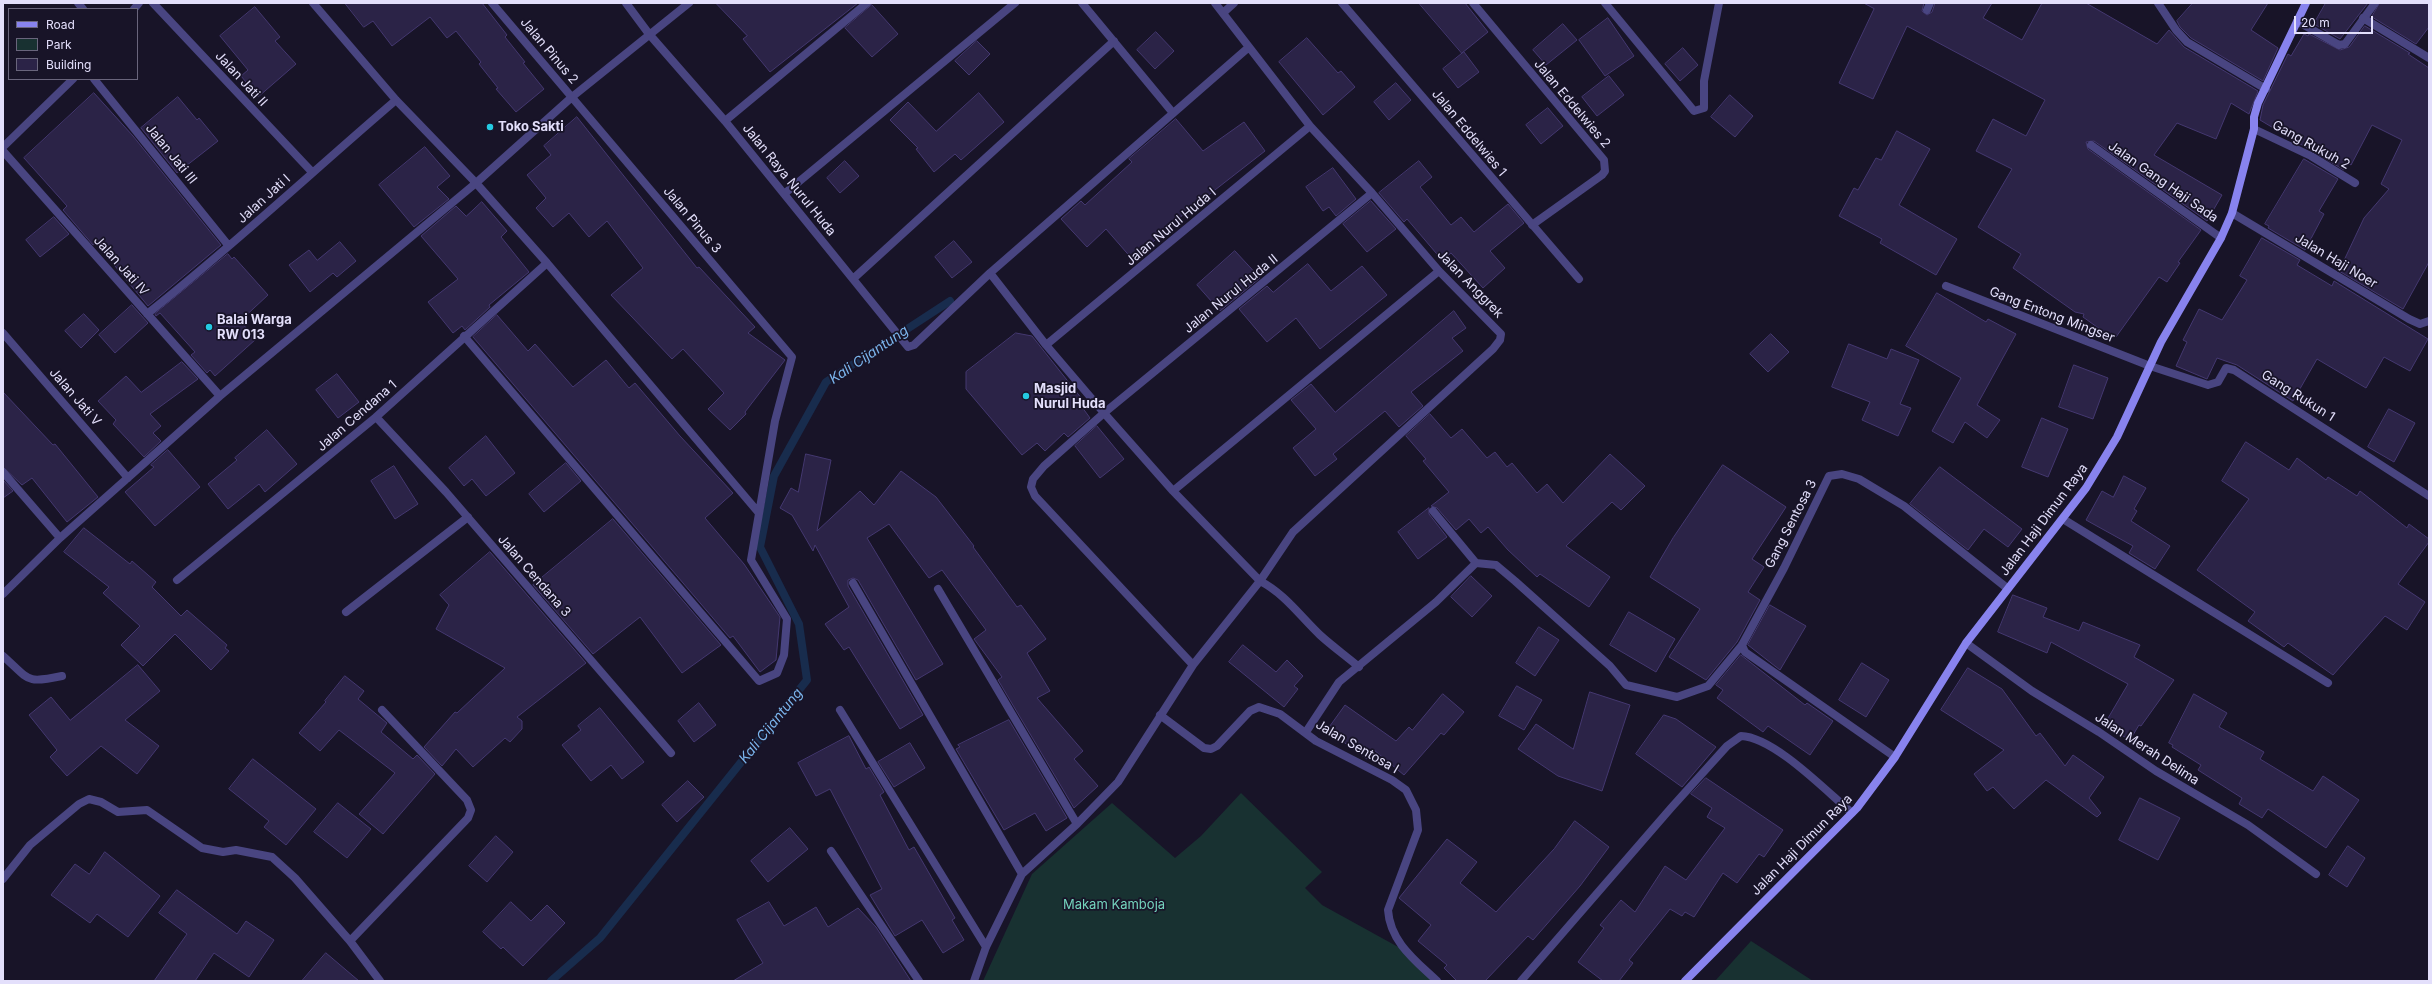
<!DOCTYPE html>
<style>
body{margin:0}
#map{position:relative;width:2432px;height:984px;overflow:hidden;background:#181428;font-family:Inter,sans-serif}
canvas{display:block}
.frame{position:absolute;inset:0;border:4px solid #e3dffb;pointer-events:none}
.legend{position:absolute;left:8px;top:8px;width:130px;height:72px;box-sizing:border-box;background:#181428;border:1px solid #69657c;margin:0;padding:5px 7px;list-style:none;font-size:12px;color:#e3dffb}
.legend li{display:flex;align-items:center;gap:8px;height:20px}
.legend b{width:20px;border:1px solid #69657c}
.scale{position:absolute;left:2294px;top:16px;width:79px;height:18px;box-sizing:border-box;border:2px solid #e3dffb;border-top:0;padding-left:5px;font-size:12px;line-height:14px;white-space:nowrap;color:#e3dffb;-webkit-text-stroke:3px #181428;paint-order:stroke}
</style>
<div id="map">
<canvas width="2432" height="984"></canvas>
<div class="frame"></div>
<ul class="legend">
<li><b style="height:5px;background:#8883ee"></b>Road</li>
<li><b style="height:11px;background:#183131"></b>Park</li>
<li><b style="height:11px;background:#2b2347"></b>Building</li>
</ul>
<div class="scale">20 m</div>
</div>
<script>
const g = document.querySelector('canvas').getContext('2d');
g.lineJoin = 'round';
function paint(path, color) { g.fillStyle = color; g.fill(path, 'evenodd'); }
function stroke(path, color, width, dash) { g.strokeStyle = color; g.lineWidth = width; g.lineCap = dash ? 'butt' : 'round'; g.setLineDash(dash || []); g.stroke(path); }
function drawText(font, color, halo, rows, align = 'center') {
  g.font = font + ' Inter,sans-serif'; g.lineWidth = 3.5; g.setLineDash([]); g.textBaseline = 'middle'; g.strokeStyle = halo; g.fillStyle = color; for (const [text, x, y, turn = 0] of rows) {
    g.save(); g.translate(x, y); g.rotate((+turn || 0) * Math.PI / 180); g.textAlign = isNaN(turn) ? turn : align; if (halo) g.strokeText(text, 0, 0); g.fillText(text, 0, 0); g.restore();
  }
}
paint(new Path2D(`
 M 1241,793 L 1322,872 L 1305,888 L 1322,905 L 1400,948 L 1434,981 L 983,981 L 1032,874 L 1112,803 L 1175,858 L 1201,836 Z
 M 1751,941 L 1813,981 L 1715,981 Z`), '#183131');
stroke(new Path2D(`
 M 551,981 L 600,938 L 807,680 L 799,624 L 760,547 L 774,476 L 826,382 L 950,301`), '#182c4d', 8);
const building = new Path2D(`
 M 345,3 L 482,3 L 507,35 L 505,37 L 525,62 L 523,63 L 544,89 L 516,112 L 496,89 L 498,88 L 479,64 L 481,62 L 456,31 L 447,38 L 430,17 L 392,46 L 373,21 L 364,27 Z
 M 716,3 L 858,3 L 770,72 L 743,39 L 747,36 Z
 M 1419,3 L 1465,3 L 1488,32 L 1462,53 Z
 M 1864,3 L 1924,3 L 1922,11 L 1927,15 L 1932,12 L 1935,3 L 1992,3 L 1983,18 L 2022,40 L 2042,3 L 2086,3 L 2157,44 L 2169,30 L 2184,47 L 2258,91 L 2249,114 L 2231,103 L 2216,139 L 2177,123 L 2154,155 L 2222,195 L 2207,221 L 2094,141 L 2086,142 L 2088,149 L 2201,230 L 2178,262 L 2180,263 L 2167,282 L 2159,277 L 2116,337 L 2104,332 L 2083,317 L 2084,314 L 2075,312 L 2013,268 L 2021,254 L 1978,227 L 2012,169 L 1976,151 L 1993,119 L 2026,136 L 2045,100 L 1907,26 L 1873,99 L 1839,83 L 1874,9 Z
 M 2193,3 L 2268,3 L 2251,30 L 2278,48 L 2263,81 L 2191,38 L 2180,27 L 2177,21 Z
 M 2326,3 L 2368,3 L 2340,39 L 2314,24 Z
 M 2380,3 L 2429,3 L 2429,27 L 2416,44 L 2372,17 Z
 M 872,5 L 898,34 L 872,57 L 845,28 Z
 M 255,7 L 280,37 L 275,41 L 296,64 L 258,97 L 241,76 L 248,70 L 220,36 Z
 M 1608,18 L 1634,56 L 1605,76 L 1579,40 Z
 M 1563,24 L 1577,40 L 1546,65 L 1533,50 Z
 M 2365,26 L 2410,53 L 2408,54 L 2429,68 L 2429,262 L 2403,309 L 2339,271 L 2364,218 L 2389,189 L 2381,184 L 2402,140 L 2372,125 L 2351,165 L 2348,163 L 2344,170 L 2260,120 L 2263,105 L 2288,54 L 2291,56 L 2304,34 L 2308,36 L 2309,34 L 2340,50 L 2349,47 Z
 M 1156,32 L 1174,51 L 1155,69 L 1137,50 Z
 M 1307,38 L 1338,73 L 1341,71 L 1355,87 L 1323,115 L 1279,62 Z
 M 977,41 L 990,54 L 969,75 L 955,61 Z
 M 1683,48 L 1698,65 L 1680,81 L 1665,64 Z
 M 1464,52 L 1479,72 L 1458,88 L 1443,69 Z
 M 1609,76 L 1624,95 L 1597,116 L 1582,97 Z
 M 1396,83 L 1411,100 L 1389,120 L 1374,102 Z
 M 94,93 L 133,136 L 221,245 L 148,306 L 96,243 L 93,245 L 63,210 L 67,206 L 24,158 Z
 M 979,93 L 1004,122 L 961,160 L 955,154 L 934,172 L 916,149 L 918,148 L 890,120 L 908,102 L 936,131 Z
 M 1730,95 L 1753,116 L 1735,137 L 1711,117 Z
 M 178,97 L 197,120 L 199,118 L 218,141 L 177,173 L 141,128 Z
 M 1548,108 L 1563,126 L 1541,144 L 1526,125 Z
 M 577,117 L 697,268 L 699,267 L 755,327 L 748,333 L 785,360 L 745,412 L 746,414 L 730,430 L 708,409 L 724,393 L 683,349 L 672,359 L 611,295 L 643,268 L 607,221 L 589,237 L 569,213 L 553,227 L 536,208 L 546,198 L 527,175 L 551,155 L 544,146 Z
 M 1176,119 L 1203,151 L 1244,122 L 1265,151 L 1179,218 L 1133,260 L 1106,229 L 1087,247 L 1061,219 L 1081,201 L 1085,205 L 1132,162 L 1129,159 Z
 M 1897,131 L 1930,149 L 1899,205 L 1957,239 L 1936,275 L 1880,243 L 1882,239 L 1839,216 L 1854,188 L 1858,190 L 1876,158 L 1881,160 Z
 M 425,147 L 450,176 L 437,187 L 449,199 L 414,227 L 379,185 Z
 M 2304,159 L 2338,179 L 2319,211 L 2324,214 L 2305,250 L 2268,228 L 2269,226 L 2265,224 Z
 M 845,161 L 859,176 L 840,193 L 827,178 Z
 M 1419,161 L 1432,177 L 1420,187 L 1451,225 L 1461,217 L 1474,232 L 1508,204 L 1524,223 L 1490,251 L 1505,268 L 1483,288 L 1451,253 L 1442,260 L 1407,219 L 1404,222 L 1379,193 Z
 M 1333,168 L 1356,199 L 1336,216 L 1329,207 L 1323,211 L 1306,187 Z
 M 1371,201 L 1396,229 L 1367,252 L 1343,224 Z
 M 482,202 L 507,231 L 501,237 L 529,272 L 489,305 L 490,307 L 465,330 L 462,326 L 453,333 L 428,302 L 458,279 L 421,236 L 456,206 L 466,216 Z
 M 54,217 L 69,234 L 40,257 L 26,240 Z
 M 2262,238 L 2300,260 L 2297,265 L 2332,286 L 2334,281 L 2428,339 L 2410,371 L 2384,357 L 2366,388 L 2317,359 L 2293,401 L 2237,365 L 2217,358 L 2207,379 L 2176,366 L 2187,342 L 2183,340 L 2199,309 L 2222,320 L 2247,280 L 2240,276 Z
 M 954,241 L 972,262 L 952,278 L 935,257 Z
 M 340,242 L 356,261 L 337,277 L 333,273 L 310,292 L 289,265 L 309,250 L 317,260 Z
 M 1235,251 L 1260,278 L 1220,311 L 1197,285 Z
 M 228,254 L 232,259 L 234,257 L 268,295 L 240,321 L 256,339 L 215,376 L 210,370 L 207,373 L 191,355 L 195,352 L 160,313 L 156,316 L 155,314 Z
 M 1308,264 L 1331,291 L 1362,266 L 1387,295 L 1320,349 L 1296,318 L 1267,342 L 1239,309 L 1267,286 L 1273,292 Z
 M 1937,293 L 1986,322 L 1988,319 L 2016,334 L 1977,405 L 2000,420 L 1987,438 L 1965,422 L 1953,443 L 1932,431 L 1961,378 L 1906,346 Z
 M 132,305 L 148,323 L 115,353 L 99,335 Z
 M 1454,311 L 1466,328 L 1452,338 L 1463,351 L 1411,392 L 1423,406 L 1399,427 L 1385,411 L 1333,454 L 1337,459 L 1315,476 L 1293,448 L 1316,429 L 1291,400 L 1311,384 L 1335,412 Z
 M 84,314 L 99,330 L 81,348 L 65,331 Z
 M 497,315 L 528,351 L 535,344 L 573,387 L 606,360 L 629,388 L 635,383 L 680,436 L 733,493 L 705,518 L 744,564 L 780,617 L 776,660 L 760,672 L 733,636 L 730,638 L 473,337 Z
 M 1016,333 L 1032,336 L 1086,404 L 1082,407 L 1090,418 L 1068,437 L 1064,433 L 1045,451 L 1037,443 L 1022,455 L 966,389 L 966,372 Z
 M 1771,334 L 1789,352 L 1768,372 L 1750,354 Z
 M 1849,344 L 1887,359 L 1891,349 L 1919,360 L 1900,404 L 1911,408 L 1898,436 L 1862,420 L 1870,402 L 1832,387 Z
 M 182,362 L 198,379 L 150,414 L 161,426 L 153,433 L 161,441 L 144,457 L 113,424 L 116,420 L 98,401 L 126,376 L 141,392 Z
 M 2074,365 L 2108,378 L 2093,419 L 2059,407 Z
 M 337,374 L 359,402 L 338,418 L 316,390 Z
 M 3,392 L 53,445 L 55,444 L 98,497 L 67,522 L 32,478 L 22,485 L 3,467 Z
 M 2389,409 L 2415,423 L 2394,462 L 2368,447 Z
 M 1430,414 L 1451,438 L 1462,429 L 1487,458 L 1495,452 L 1507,467 L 1512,463 L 1537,493 L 1547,484 L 1563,503 L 1610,454 L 1645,486 L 1621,510 L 1612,502 L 1566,546 L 1610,577 L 1589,607 L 1540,574 L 1537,577 L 1508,550 L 1488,527 L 1481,533 L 1469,519 L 1456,530 L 1437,508 L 1431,506 L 1449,492 L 1423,461 L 1426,459 L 1406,436 Z
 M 2042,418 L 2068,429 L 2048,477 L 2022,467 Z
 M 1097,426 L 1124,459 L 1100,478 L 1075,446 Z
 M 267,430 L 297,464 L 265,492 L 259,484 L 228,509 L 208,484 L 237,460 L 235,458 Z
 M 486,436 L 515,473 L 486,496 L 472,479 L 464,486 L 449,468 Z
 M 2246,442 L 2289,470 L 2297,458 L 2326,480 L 2328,477 L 2357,496 L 2360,491 L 2407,528 L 2409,524 L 2429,539 L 2429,542 L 2398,584 L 2425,602 L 2407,630 L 2385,616 L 2333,675 L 2288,643 L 2284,647 L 2248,621 L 2255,612 L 2197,570 L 2249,499 L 2222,481 Z
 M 168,450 L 200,487 L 155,526 L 125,492 L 154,467 L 151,465 Z
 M 806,454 L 831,460 L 817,531 L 860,491 L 874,505 L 901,471 L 936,497 L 974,546 L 973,547 L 1017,607 L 1021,605 L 1046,639 L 1027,653 L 1050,691 L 1037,698 L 1083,751 L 1074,759 L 1098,786 L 1074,808 L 998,680 L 1002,677 L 974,639 L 986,630 L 942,570 L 929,578 L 889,524 L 867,538 L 943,664 L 916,680 L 858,580 L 853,578 L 848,580 L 848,586 L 923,715 L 900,729 L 849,647 L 844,650 L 825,624 L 849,607 L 815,545 L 813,551 L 792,515 L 780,508 L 791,488 L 798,492 Z
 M 566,463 L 581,481 L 544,512 L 529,494 Z
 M 1723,465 L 1786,507 L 1752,559 L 1764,567 L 1748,592 L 1760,600 L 1737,642 L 1706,680 L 1669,657 L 1700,609 L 1650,577 L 1673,538 Z
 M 394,466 L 418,504 L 395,519 L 371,481 Z
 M 1940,467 L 2022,529 L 2008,547 L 1984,529 L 1968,550 L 1910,504 Z
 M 2124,476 L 2146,488 L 2134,509 L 2137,511 L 2131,521 L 2170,546 L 2155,569 L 2129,553 L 2133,546 L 2086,520 L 2102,491 L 2113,497 Z
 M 3,480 L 13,491 L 3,498 Z
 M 1429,508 L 1429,514 L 1447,537 L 1418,559 L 1398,532 Z
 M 613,519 L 721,645 L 682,673 L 640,617 L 593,654 L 533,585 Z
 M 84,528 L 130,564 L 132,561 L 156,582 L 152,587 L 181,616 L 187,610 L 227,645 L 225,648 L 229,651 L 211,670 L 175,634 L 143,666 L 121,645 L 140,626 L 103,593 L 109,587 L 64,552 Z
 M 490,552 L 586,663 L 517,717 L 522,721 L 522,729 L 510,742 L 505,738 L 473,767 L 456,749 L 442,766 L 424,747 L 455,712 L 457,713 L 505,668 L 436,629 L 449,605 L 440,595 Z
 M 1471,576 L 1492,596 L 1472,617 L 1451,597 Z
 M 2013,595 L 2047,608 L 2043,617 L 2079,631 L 2083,622 L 2140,645 L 2134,657 L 2174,680 L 2141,726 L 2139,725 L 2130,740 L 2104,725 L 2128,684 L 2051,642 L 2047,653 L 1998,632 Z
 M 1770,605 L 1806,626 L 1780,670 L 1748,645 Z
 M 1629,612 L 1675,639 L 1656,672 L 1610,645 Z
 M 1539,627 L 1559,640 L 1535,676 L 1516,663 Z
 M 1243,645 L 1276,672 L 1287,660 L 1303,676 L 1294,686 L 1298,689 L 1284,707 L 1229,662 Z
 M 1741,655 L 1805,705 L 1807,703 L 1833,721 L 1810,755 L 1768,726 L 1763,732 L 1717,698 L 1723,690 L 1716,685 Z
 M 1862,663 L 1889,680 L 1866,717 L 1839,700 Z
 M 138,665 L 160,691 L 125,720 L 159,746 L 137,774 L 101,746 L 67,776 L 50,757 L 57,750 L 29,715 L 51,697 L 70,720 Z
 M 1968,668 L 2002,689 L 2036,736 L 2040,733 L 2065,766 L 2073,755 L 2104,777 L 2089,798 L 2101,813 L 2097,817 L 2046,780 L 2014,809 L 1993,787 L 1987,791 L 1974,774 L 2004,750 L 1941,710 Z
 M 345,676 L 364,691 L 358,699 L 387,723 L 381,732 L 413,759 L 417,755 L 435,774 L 383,834 L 359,814 L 395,773 L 339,730 L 320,751 L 299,733 L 326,702 L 325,701 Z
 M 1517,686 L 1542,700 L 1524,730 L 1499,716 Z
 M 1590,692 L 1630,705 L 1602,791 L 1558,776 L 1518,749 L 1536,724 L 1573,749 Z
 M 1443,694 L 1464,712 L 1444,735 L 1441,733 L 1404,775 L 1374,750 L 1367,759 L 1327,730 L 1345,705 L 1396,741 L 1409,727 L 1412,730 Z
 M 2194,694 L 2227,713 L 2219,727 L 2264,752 L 2260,759 L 2313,791 L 2323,776 L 2359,800 L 2326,848 L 2268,809 L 2262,818 L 2239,804 L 2242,798 L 2198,770 L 2201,765 L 2172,747 L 2173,745 L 2169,743 Z
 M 699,703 L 716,725 L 694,742 L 678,721 Z
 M 600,708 L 644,762 L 622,779 L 611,765 L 591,781 L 562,745 L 581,730 L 578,726 Z
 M 1664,715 L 1676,719 L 1716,747 L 1682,787 L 1636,754 Z
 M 1009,720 L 1067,818 L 1046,831 L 1035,813 L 1004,830 L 956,749 L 960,747 L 958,745 Z
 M 849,736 L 866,769 L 869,767 L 884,792 L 880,795 L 909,850 L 914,847 L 955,918 L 952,920 L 964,940 L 943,953 L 922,920 L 895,936 L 870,895 L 882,889 L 830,789 L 816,796 L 798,763 Z
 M 910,743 L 925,768 L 894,787 L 878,762 Z
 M 253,759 L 316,809 L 286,845 L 264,827 L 269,821 L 229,789 Z
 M 1706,778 L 1783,830 L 1764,857 L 1759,854 L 1737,883 L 1723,873 L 1694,917 L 1685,912 L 1682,916 L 1670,909 L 1629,960 L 1633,963 L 1619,981 L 1603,981 L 1578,962 L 1604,928 L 1600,925 L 1621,900 L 1635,912 L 1665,866 L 1686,880 L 1725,828 L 1707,817 L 1712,808 L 1691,794 Z
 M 688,781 L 704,797 L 677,822 L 662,805 Z
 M 2140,798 L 2180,818 L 2158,860 L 2119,840 Z
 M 338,803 L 371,829 L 347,858 L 314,832 Z
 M 1575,821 L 1609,847 L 1580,886 L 1533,940 L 1528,936 L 1485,981 L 1457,981 L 1444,968 L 1447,965 L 1418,941 L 1431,925 L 1399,898 L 1447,839 L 1477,862 L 1460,883 L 1496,912 L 1554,849 Z
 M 790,828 L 808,849 L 768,882 L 751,861 Z
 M 496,836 L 513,852 L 487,882 L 469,866 Z
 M 2348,846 L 2365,858 L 2347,887 L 2329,875 Z
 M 105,852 L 160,896 L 128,937 L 97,914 L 90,923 L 51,895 L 75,864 L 89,874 Z
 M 177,890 L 237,934 L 246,921 L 274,940 L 249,977 L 214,953 L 195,981 L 154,981 L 187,934 L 159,913 Z
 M 511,902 L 531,921 L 547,905 L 565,923 L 523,966 L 503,947 L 501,949 L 483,932 Z
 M 769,902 L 784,926 L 816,907 L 828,927 L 858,908 L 876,927 L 911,981 L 733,981 L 763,963 L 737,920 Z
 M 326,953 L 359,981 L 302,981 Z`);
paint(building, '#2b2347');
stroke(building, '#443870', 1);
stroke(new Path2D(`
 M 2297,21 L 2339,45 L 2345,44 L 2375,3`), '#494581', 8);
stroke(new Path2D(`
 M 78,3 L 83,9
 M 153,3 L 312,172
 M 313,3 L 396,100 L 476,183 L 547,263 L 758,512
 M 626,3 L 649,34 L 725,121 L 908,347 L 914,345 L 990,273 L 1046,345 L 1104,413 L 1173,491 L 1260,581 C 1285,594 1300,616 1320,635 C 1332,646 1346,656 1359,667
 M 1082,3 L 1173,113
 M 1342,3 L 1579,279
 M 1473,3 L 1604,160 L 1605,171 L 1602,175 L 1532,225
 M 1605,3 L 1694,111 L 1704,108 L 1704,81 L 1719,3
 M 2158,3 L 2176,30 L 2187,42 L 2266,89
 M 134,9 L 139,3
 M 1927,10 L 1930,3
 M 1223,13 L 1234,3
 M 2363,18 L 2429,58
 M 94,79 L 228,245
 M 725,121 L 867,3
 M 2254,129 L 2311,156 L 2355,183
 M 2091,145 L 2221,238
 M 3,147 L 73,79
 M 3,151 L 220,396
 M 784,194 L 1015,3
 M 2232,213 L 2409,319 L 2420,324 L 2429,321
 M 990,273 L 1249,47
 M 854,278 L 1114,41
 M 1946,286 L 2150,366 L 2208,385 L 2218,382 L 2226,368 L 2234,370 L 2429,496
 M 147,314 C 233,246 313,171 396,100
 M 3,333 L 128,478
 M 464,336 L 759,681 L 777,673 L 784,655 L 787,619 L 751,560 L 775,421 L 792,357 L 492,3
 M 1046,345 L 1310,126
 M 376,417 L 446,492 L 671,753
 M 3,472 L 60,538
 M 1173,491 L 1439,271
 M 1433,511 L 1476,563
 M 2063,519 L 2328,683
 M 177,580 L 376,417 L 547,263
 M 853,583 L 1022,874
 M 938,589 L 1077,824
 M 3,594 L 60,538 L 220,396 L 476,183 L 572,97 L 689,3
 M 346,612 L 468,517
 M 1966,643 L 2032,691 L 2099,732 L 2156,771 L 2248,825 L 2316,874
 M 1742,645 L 1745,652 L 1895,757
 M 3,656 C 30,680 25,684 62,676
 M 1193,665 L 1035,496 L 1031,487 L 1033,479 L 1044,466 L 1104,413 L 1372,193
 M 840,710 L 986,947
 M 1160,715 L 1204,748 L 1211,749 L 1217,746 L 1250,711 L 1259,707 L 1280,714 L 1316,741 L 1392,780 L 1406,790 L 1416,810 L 1418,830 L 1388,910 C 1390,942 1416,961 1437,981
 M 1306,732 L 1339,682 L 1436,602 L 1476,563 L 1496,565 L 1515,581 L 1610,666 L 1626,685 L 1677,697 L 1708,686 L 1742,645 L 1784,568 L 1829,476 L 1842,474 L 1859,479 L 1904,506 L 2007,588
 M 831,851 L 919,981
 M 3,879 L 30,845 L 79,804 L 89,799 L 101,802 L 118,812 L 147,810 L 202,848 L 223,852 L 236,850 L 272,857 L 295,878 L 350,941 L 380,981
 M 350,941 L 468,818 L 471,810 L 467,800 L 382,710
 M 974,981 L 986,947 L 1022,874 L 1077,824 L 1118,782 L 1193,665 L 1260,581 L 1293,532 L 1493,349 L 1500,340 L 1501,334 L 1439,271 L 1372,193 L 1310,126 L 1215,3
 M 1521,981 L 1671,808 L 1727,746 L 1741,736 C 1774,737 1826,791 1852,813`), '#494581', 8);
stroke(new Path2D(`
 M 1685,981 L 1857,808 L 1895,757 L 1966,643 L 2086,488 L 2117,437 L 2161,342 L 2221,238 L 2232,213 L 2254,129 L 2254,117 L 2258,103 L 2306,3`), '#8883ee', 8);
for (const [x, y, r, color] of [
 [490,127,4,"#24cae2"],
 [209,327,4,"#24cae2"],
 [1026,396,4,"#24cae2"]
]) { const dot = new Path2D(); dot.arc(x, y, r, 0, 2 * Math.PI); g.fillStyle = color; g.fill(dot); stroke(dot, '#181428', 1.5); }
drawText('13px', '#e3dffb', '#181428', [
 ["Jalan Pinus 2",549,51,50],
 ["Jalan Jati II",241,79,47],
 ["Jalan Eddelwies 2",1572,104,50],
 ["Jalan Eddelwies 1",1469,133,50],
 ["Gang Rukuh 2",2311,145,29],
 ["Jalan Jati III",171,154,51],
 ["Jalan Raya Nurul Huda",789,180,51],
 ["Jalan Gang Haji Sada",2163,182,35],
 ["Jalan Jati I",264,199,-42],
 ["Jalan Pinus 3",692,220,50],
 ["Jalan Nurul Huda I",1171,227,-40],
 ["Jalan Haji Noer",2336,261,31],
 ["Jalan Jati IV",121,266,48],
 ["Jalan Anggrek",1470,284,46],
 ["Jalan Nurul Huda II",1231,294,-39],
 ["Gang Entong Mingser",2052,315,21],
 ["Gang Rukun 1",2298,396,32],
 ["Jalan Jati V",75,397,49],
 ["Jalan Cendana 1",357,416,-41],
 ["Jalan Haji Dimun Raya",2044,520,-53],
 ["Gang Sentosa 3",1791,524,-63],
 ["Jalan Cendana 3",534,576,49],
 ["Jalan Sentosa I",1357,747,30],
 ["Jalan Merah Delima",2147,749,33],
 ["Jalan Haji Dimun Raya",1802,845,-45]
]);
drawText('bold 13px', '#e3dffb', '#181428', [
 ["Toko Sakti",498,127],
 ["Balai Warga",217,320],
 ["RW 013",217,335],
 ["Masjid",1034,389],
 ["Nurul Huda",1034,404]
], 'left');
drawText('13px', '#74d3bd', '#181428', [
 ["Makam Kamboja",1114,905]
]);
drawText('italic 14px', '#7bb5ed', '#181428', [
 ["Kali Cijantung",869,355,-34],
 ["Kali Cijantung",771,726,-51]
]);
</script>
